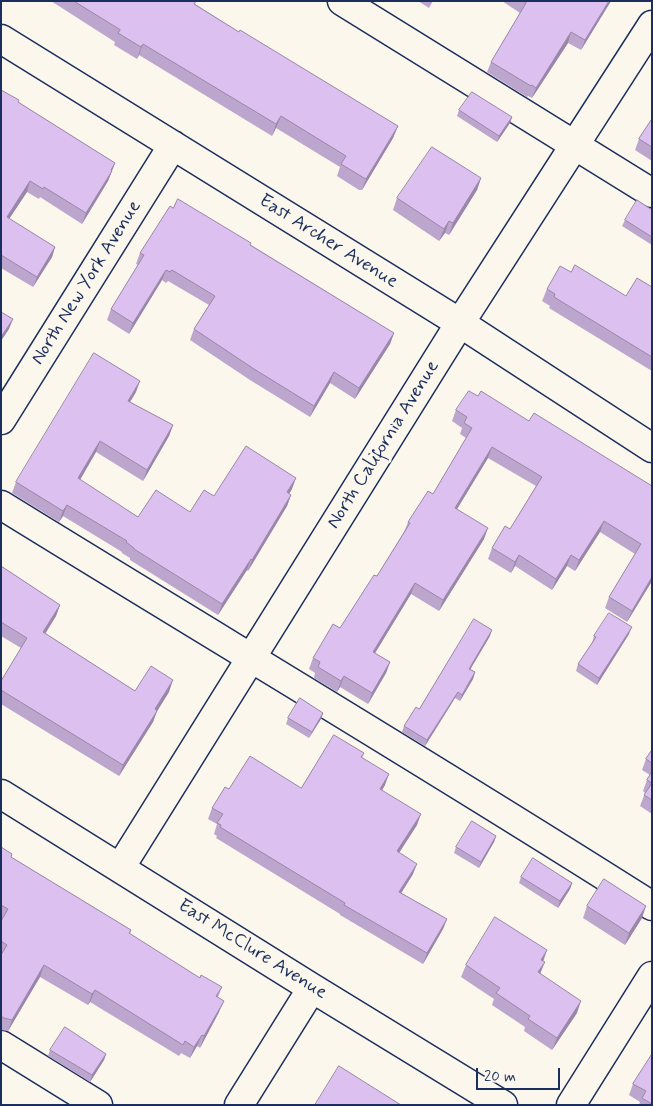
<!DOCTYPE html>
<style>
body{margin:0}
#map{position:relative;width:653px;height:1106px;overflow:hidden;background:#fbf7ec;font-family:Mynerve,sans-serif}
canvas{display:block}
.frame{position:absolute;inset:0;border:2px solid #1b2f5e;pointer-events:none}
.scale{position:absolute;left:476px;top:1068px;width:84px;height:22px;box-sizing:border-box;border:2px solid #1b2f5e;border-top:0;padding-left:6px;font-size:15px;line-height:18px;white-space:nowrap;color:#1b2f5e;-webkit-text-stroke:4px #fbf7ec;paint-order:stroke}
</style>
<div id="map">
<canvas width="653" height="1106"></canvas>
<div class="frame"></div>
<div class="scale">20 m</div>
</div>
<script>
const g = document.querySelector('canvas').getContext('2d');
g.lineJoin = 'round';
function stroke(path, color, width, dash) { g.strokeStyle = color; g.lineWidth = width; g.lineCap = dash ? 'butt' : 'round'; g.setLineDash(dash || []); g.stroke(path); }
function paint(path, color) { g.fillStyle = color; g.fill(path, 'evenodd'); }
function drawText(font, color, halo, rows, align = 'center') {
  g.font = font + ' Mynerve,sans-serif'; g.lineWidth = 5; g.setLineDash([]); g.textBaseline = 'middle'; g.strokeStyle = halo; g.fillStyle = color; for (const [text, x, y, turn = 0] of rows) {
    g.save(); g.translate(x, y); g.rotate((+turn || 0) * Math.PI / 180); g.textAlign = isNaN(turn) ? turn : align; if (halo) g.strokeText(text, 0, 0); g.fillText(text, 0, 0); g.restore();
  }
}
const minor = new Path2D(`
 M 342,1 L 652,193
 M 1,39 L 460,323 L 652,448
 M 1,420 L 173,145
 M 1,505 C 218,639 437,769 652,906
 M 1,794 L 312,988 L 503,1105
 M 120,868 L 460,323 L 652,25
 M 1,1045 L 98,1105
 M 239,1105 L 312,988
 M 571,1105 L 652,976`);
stroke(minor, '#1b2f5e', 31);
stroke(minor, '#fbf7ec', 28);
paint(new Path2D(`
 M 51,1 L 196,1 L 195,4 L 239,32 L 398,126 L 393,138 L 362,190 L 359,190 L 337,176 L 340,167 L 276,128 L 272,136 L 139,55 L 137,59 L 114,45 L 115,42 Z
 M 418,1 L 433,1 L 429,8 Z
 M 502,1 L 611,1 L 581,50 L 568,43 L 532,98 L 528,96 L 527,97 L 487,72 L 491,62 L 520,13 Z
 M 1,90 L 18,102 L 115,163 L 108,181 L 82,224 L 40,197 L 39,199 L 27,192 L 9,219 L 55,247 L 52,257 L 33,287 L 1,268 Z
 M 459,110 L 512,117 L 510,123 L 497,142 L 457,116 Z
 M 652,119 L 652,161 L 635,150 L 639,139 Z
 M 481,178 L 477,190 L 449,235 L 445,233 L 439,241 L 393,210 L 397,198 Z
 M 652,210 L 652,245 L 622,226 L 625,220 Z
 M 251,245 L 394,333 L 390,344 L 355,399 L 330,383 L 310,417 L 250,380 L 190,340 L 194,329 L 209,305 L 168,281 L 166,283 L 162,280 L 129,334 L 107,320 L 111,309 L 138,265 L 136,264 L 140,253 Z
 M 571,272 L 626,296 L 652,287 L 652,371 L 549,308 L 550,306 L 542,301 L 547,289 Z
 M 136,392 L 130,402 L 173,425 L 169,436 L 143,481 L 96,452 L 80,480 L 138,517 L 190,512 L 214,496 L 292,489 L 289,494 L 291,495 L 287,506 L 248,571 L 247,570 L 218,615 L 130,560 L 130,558 L 122,553 L 122,552 L 63,516 L 59,522 L 12,493 L 16,482 Z
 M 478,396 L 529,421 L 652,486 L 652,581 L 627,622 L 605,608 L 609,597 L 635,554 L 600,532 L 575,571 L 567,566 L 552,590 L 515,566 L 511,573 L 488,559 L 492,548 L 510,529 L 536,486 L 488,458 L 457,509 L 484,539 L 439,611 L 411,594 L 375,653 L 390,662 L 386,673 L 368,704 L 340,687 L 337,692 L 314,678 L 315,673 L 309,669 L 313,658 L 340,628 L 377,576 L 404,532 L 408,522 L 433,494 L 466,438 L 460,434 L 462,428 L 452,421 L 456,410 Z
 M 1,566 L 60,605 L 56,616 L 45,633 L 135,691 L 169,692 L 157,711 L 153,722 L 119,776 L 1,704 L 1,681 L 21,648 L 1,636 Z
 M 629,634 L 597,685 L 576,671 L 578,664 L 592,643 L 594,636 Z
 M 490,636 L 470,669 L 475,672 L 473,679 L 460,701 L 455,698 L 425,746 L 402,732 L 404,726 L 419,709 Z
 M 323,713 L 321,719 L 309,738 L 286,724 L 288,718 Z
 M 652,750 L 652,814 L 640,806 L 645,793 L 643,791 L 647,780 L 650,775 L 642,770 L 646,759 Z
 M 364,753 L 362,758 L 385,785 L 382,790 L 417,825 L 399,853 L 413,874 L 401,893 L 447,919 L 443,929 L 423,964 L 340,915 L 340,914 L 216,838 L 217,836 L 214,834 L 217,824 L 208,819 L 212,808 L 229,789 L 301,788 Z
 M 496,836 L 494,842 L 479,868 L 454,853 L 456,847 Z
 M 1,847 L 12,854 L 11,857 L 131,930 L 130,934 L 200,978 L 222,987 L 218,997 L 219,1012 L 200,1048 L 197,1046 L 190,1058 L 181,1053 L 179,1056 L 90,1002 L 88,1005 L 40,977 L 8,1031 L 1,1030 L 1,921 L 2,919 L 1,919 Z
 M 521,877 L 572,883 L 570,889 L 558,908 L 519,883 Z
 M 587,906 L 642,918 L 625,945 L 583,918 Z
 M 543,961 L 540,974 L 577,1013 L 552,1050 L 524,1031 L 525,1027 L 492,1005 L 494,999 L 461,977 L 466,965 Z
 M 50,1050 L 106,1054 L 104,1060 L 90,1082 L 48,1056 Z
 M 652,1054 L 652,1105 L 639,1105 L 640,1102 L 629,1095 L 633,1084 Z`), '#bda6ce');
paint(new Path2D(`
 M 609,1 L 611,1 L 581,50 L 585,40 Z
 M 571,32 L 568,43 L 532,98 L 536,88 Z
 M 143,44 L 139,55 L 137,59 L 141,47 Z
 M 281,116 L 276,128 L 272,136 L 276,124 Z
 M 512,117 L 510,123 L 497,142 L 499,136 Z
 M 398,126 L 393,138 L 362,190 L 366,179 Z
 M 115,163 L 108,181 L 82,224 L 86,213 Z
 M 481,178 L 477,190 L 449,235 L 453,223 Z
 M 30,181 L 27,192 L 3,228 L 7,217 Z
 M 449,221 L 445,233 L 439,241 L 444,229 Z
 M 55,247 L 52,257 L 33,287 L 37,277 Z
 M 166,270 L 162,280 L 129,334 L 133,323 Z
 M 13,319 L 9,329 L 1,341 L 1,337 Z
 M 394,333 L 390,344 L 355,399 L 359,388 Z
 M 334,372 L 330,383 L 310,417 L 314,406 Z
 M 140,381 L 136,392 L 124,412 L 128,401 Z
 M 173,425 L 169,436 L 143,481 L 147,470 Z
 M 100,441 L 96,452 L 74,490 L 78,478 Z
 M 492,447 L 488,458 L 451,519 L 455,508 Z
 M 296,478 L 292,489 L 283,503 L 287,492 Z
 M 291,495 L 287,506 L 248,571 L 252,560 Z
 M 67,505 L 63,516 L 59,522 L 63,511 Z
 M 604,521 L 600,532 L 575,571 L 579,560 Z
 M 488,528 L 484,539 L 439,611 L 443,600 Z
 M 519,555 L 515,566 L 511,573 L 515,562 Z
 M 571,555 L 567,566 L 552,590 L 556,579 Z
 M 251,559 L 247,570 L 218,615 L 222,604 Z
 M 652,577 L 652,581 L 627,622 L 632,611 Z
 M 415,583 L 411,594 L 369,663 L 373,652 Z
 M 60,605 L 56,616 L 39,644 L 43,632 Z
 M 632,627 L 629,634 L 597,685 L 599,678 Z
 M 492,630 L 490,636 L 467,675 L 469,669 Z
 M 390,662 L 386,673 L 368,704 L 372,693 Z
 M 475,672 L 473,679 L 460,701 L 462,695 Z
 M 344,676 L 340,687 L 337,692 L 341,681 Z
 M 173,680 L 169,692 L 151,721 L 155,709 Z
 M 458,692 L 455,698 L 425,746 L 427,740 Z
 M 157,711 L 153,722 L 119,776 L 123,765 Z
 M 323,713 L 321,719 L 309,738 L 312,732 Z
 M 389,774 L 385,785 L 376,800 L 380,789 Z
 M 421,814 L 417,825 L 393,862 L 397,851 Z
 M 496,836 L 494,842 L 479,868 L 481,862 Z
 M 417,864 L 413,874 L 395,903 L 399,892 Z
 M 572,883 L 570,889 L 558,908 L 560,901 Z
 M 646,906 L 642,918 L 625,945 L 629,933 Z
 M 447,919 L 443,929 L 423,964 L 427,953 Z
 M 547,950 L 543,962 L 541,960 Z
 M 545,962 L 540,974 L 538,972 Z
 M 44,965 L 40,977 L 8,1031 L 12,1020 Z
 M 95,990 L 90,1002 L 88,1005 L 92,994 Z
 M 224,1001 L 219,1012 L 200,1048 L 204,1036 Z
 M 581,1001 L 577,1013 L 552,1050 L 557,1038 Z
 M 202,1035 L 197,1046 L 190,1058 L 194,1047 Z
 M 106,1054 L 104,1060 L 90,1082 L 92,1075 Z`), '#9a87a8');
const building = new Path2D(`
 M 74,1 L 196,1 L 194,4 L 239,32 L 240,30 L 398,126 L 366,179 L 364,178 L 341,164 L 346,156 L 281,116 L 276,124 L 143,44 L 141,47 L 118,33 L 120,30 Z
 M 523,1 L 609,1 L 585,40 L 571,32 L 536,88 L 532,85 L 531,86 L 491,62 L 526,3 Z
 M 1,90 L 19,100 L 18,102 L 115,163 L 111,170 L 112,171 L 86,213 L 44,187 L 43,189 L 30,181 L 7,217 L 55,247 L 37,277 L 1,255 Z
 M 472,92 L 512,117 L 499,136 L 459,110 Z
 M 652,119 L 652,147 L 639,139 Z
 M 432,147 L 481,178 L 453,223 L 449,221 L 444,229 L 397,198 Z
 M 178,199 L 251,243 L 250,245 L 394,333 L 359,388 L 334,372 L 314,406 L 254,369 L 194,329 L 215,296 L 172,270 L 170,272 L 166,270 L 133,323 L 111,309 L 144,255 L 140,253 L 170,206 L 173,208 Z
 M 637,200 L 652,210 L 652,237 L 625,220 Z
 M 575,265 L 626,296 L 637,278 L 652,287 L 652,357 L 554,297 L 555,294 L 547,289 L 560,266 L 571,272 Z
 M 1,312 L 13,319 L 1,337 Z
 M 94,353 L 140,381 L 128,401 L 173,425 L 147,470 L 100,441 L 78,478 L 138,517 L 156,490 L 190,512 L 204,490 L 214,496 L 246,446 L 296,478 L 287,492 L 291,495 L 252,560 L 251,559 L 222,604 L 134,549 L 134,548 L 126,542 L 127,541 L 67,505 L 63,511 L 16,482 Z
 M 469,391 L 478,396 L 481,391 L 529,421 L 534,413 L 652,486 L 652,577 L 632,611 L 609,597 L 641,544 L 604,521 L 579,560 L 571,555 L 556,579 L 519,555 L 515,562 L 492,548 L 505,526 L 510,529 L 542,477 L 492,447 L 455,508 L 488,528 L 443,600 L 415,583 L 373,652 L 390,662 L 372,693 L 344,676 L 341,681 L 318,667 L 320,662 L 313,658 L 333,624 L 340,628 L 374,575 L 377,576 L 410,523 L 408,522 L 428,491 L 433,494 L 472,428 L 464,423 L 467,417 L 456,410 Z
 M 1,566 L 60,605 L 43,632 L 135,691 L 151,666 L 173,680 L 155,709 L 157,711 L 123,765 L 1,690 L 1,681 L 27,638 L 1,622 Z
 M 609,613 L 632,627 L 599,678 L 578,664 L 596,637 L 594,636 Z
 M 474,619 L 492,630 L 469,669 L 475,672 L 462,695 L 458,692 L 427,740 L 404,726 L 416,707 L 419,709 Z
 M 300,698 L 323,713 L 312,732 L 288,718 Z
 M 334,735 L 364,753 L 361,757 L 389,774 L 380,789 L 421,814 L 397,851 L 417,864 L 399,892 L 447,919 L 427,953 L 344,905 L 345,903 L 220,827 L 221,825 L 217,823 L 223,814 L 212,808 L 225,787 L 229,789 L 250,756 L 301,788 Z
 M 652,750 L 652,763 L 646,759 Z
 M 652,772 L 652,800 L 644,795 L 652,783 L 647,780 Z
 M 472,821 L 496,836 L 481,862 L 456,847 Z
 M 1,847 L 12,854 L 11,857 L 131,930 L 129,933 L 200,978 L 201,975 L 222,987 L 216,996 L 224,1001 L 204,1036 L 202,1035 L 194,1047 L 185,1041 L 183,1045 L 95,990 L 92,994 L 44,965 L 12,1020 L 4,1018 L 1,1016 L 1,955 L 7,945 L 1,941 L 1,921 L 8,909 L 1,905 Z
 M 533,858 L 572,883 L 560,901 L 521,877 Z
 M 604,879 L 646,906 L 629,933 L 587,906 Z
 M 495,917 L 547,950 L 541,960 L 545,962 L 538,972 L 581,1001 L 557,1038 L 528,1019 L 530,1016 L 496,993 L 500,988 L 466,965 Z
 M 65,1027 L 106,1054 L 92,1075 L 50,1050 Z
 M 652,1054 L 652,1104 L 642,1098 L 646,1091 L 633,1084 Z
 M 339,1066 L 401,1105 L 315,1105 Z`);
paint(building, '#dcc1f0');
stroke(building, '#9a87a8', 1);
drawText('19px', '#1b2f5e', '#fbf7ec', [
 ["East Archer Avenue",328,242,32],
 ["North New York Avenue",87,283,-58],
 ["North California Avenue",384,445,-58],
 ["East McClure Avenue",252,950,32]
]);
</script>
